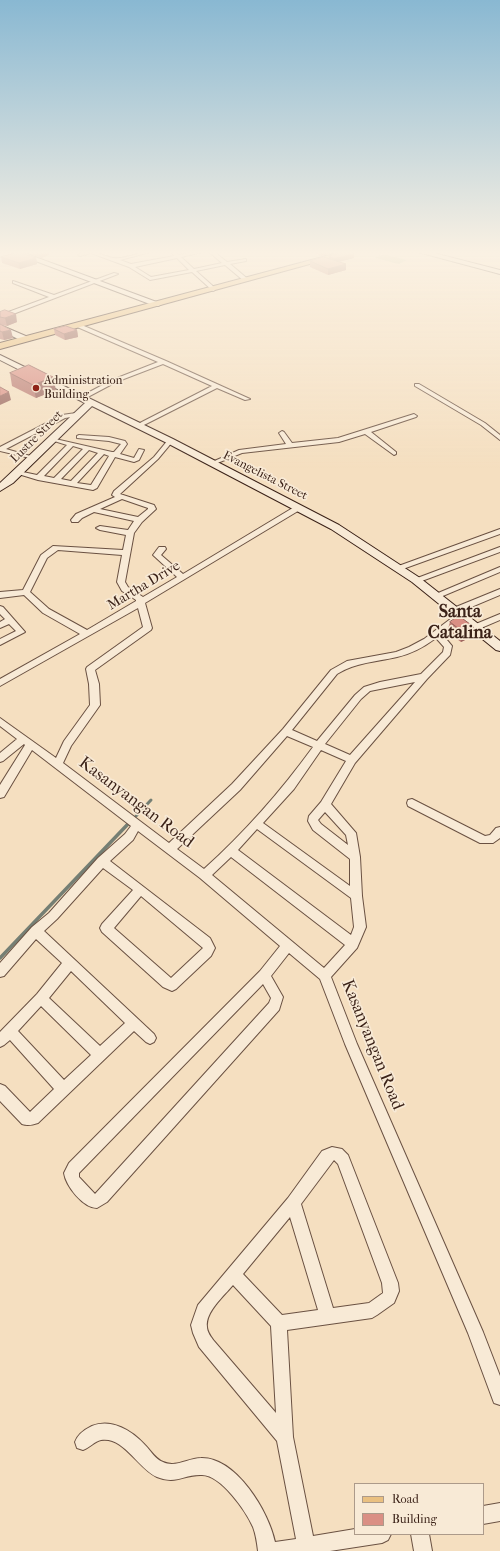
<!DOCTYPE html>
<style>
body{margin:0}
#map{position:relative;width:500px;height:1551px;overflow:hidden;background:#f5dfc0;font-family:"IM FELL French Canon",serif}
canvas{display:block}
.legend{position:absolute;left:354px;top:1483px;width:130px;height:52px;box-sizing:border-box;background:#f8ead6;border:1px solid #ac9a8a;margin:0;padding:5px 7px;list-style:none;font-size:12px;color:#3b2218}
.legend li{display:flex;align-items:center;gap:8px;height:20px}
.legend b{width:20px;border:1px solid #ac9a8a}
</style>
<div id="map">
<canvas width="500" height="1551"></canvas>
<ul class="legend">
<li><b style="height:5px;background:#eac080"></b>Road</li>
<li><b style="height:11px;background:#da8f84"></b>Building</li>
</ul>
</div>
<script>
const g = document.querySelector('canvas').getContext('2d');
g.lineJoin = 'round';
function paint(path, color) { g.fillStyle = color; g.fill(path, 'evenodd'); }
function stroke(path, color, width, dash) { g.strokeStyle = color; g.lineWidth = width; g.lineCap = dash ? 'butt' : 'round'; g.setLineDash(dash || []); g.stroke(path); }
function drawText(font, color, halo, rows, align = 'center') {
  g.font = font + ' "IM FELL French Canon",serif'; g.lineWidth = 3.5; g.setLineDash([]); g.textBaseline = 'middle'; g.strokeStyle = halo; g.fillStyle = color; for (const [text, x, y, turn = 0] of rows) {
    g.save(); g.translate(x, y); g.rotate((+turn || 0) * Math.PI / 180); g.textAlign = isNaN(turn) ? turn : align; if (halo) g.strokeText(text, 0, 0); g.fillText(text, 0, 0); g.restore();
  }
}
paint(new Path2D(`
 M 383,254 L 407,260 L 399,264 L 375,258 Z`), '#b9c295');
stroke(new Path2D(`
 M 136,816 L 151,800`), '#757f74', 3);
stroke(new Path2D(`
 M 0,958 L 128,824`), '#757f74', 3.5);
const street = new Path2D(`
 M 87,251 C 97,251 104,257 114,258 C 123,260 142,251 154,251 L 120,260 L 131,264 L 174,256 L 172,253 L 174,252 L 179,255 L 197,251 L 207,251 L 181,257 L 194,269 L 222,263 L 208,251 L 213,251 L 227,262 L 246,259 L 246,261 L 230,264 L 249,280 L 244,281 L 225,265 L 196,271 L 215,288 L 215,290 L 213,291 L 192,272 L 150,280 L 129,267 L 91,253 L 80,256 L 78,255 ZM 177,258 L 189,270 L 151,277 L 135,267 Z
 M 114,273 L 118,274 L 0,319 L 0,315 L 49,297 L 13,283 L 13,281 L 54,295 Z
 M 77,323 L 166,361 L 250,399 L 245,400 L 217,388 L 140,427 L 136,427 L 136,425 L 212,386 L 163,364 L 116,382 L 84,399 L 80,399 L 80,397 L 112,380 L 158,362 L 75,326 L 75,324 Z
 M 415,384 L 419,384 L 485,423 L 500,435 L 500,440 L 481,425 L 415,386 Z
 M 76,413 L 79,415 L 78,416 L 65,418 L 6,449 L 34,457 L 34,459 L 0,451 L 0,447 L 62,415 Z
 M 414,414 L 417,416 L 416,417 L 371,432 L 396,452 L 396,454 L 394,455 L 365,434 L 339,442 L 242,453 L 215,464 L 210,463 L 239,450 L 286,444 L 279,433 L 282,431 L 284,432 L 292,443 L 338,438 Z
 M 79,435 L 109,437 L 125,441 L 127,444 L 120,454 L 134,458 L 139,449 L 144,450 L 139,460 L 134,462 L 115,457 L 97,488 L 93,490 L 38,480 L 15,473 L 18,471 L 37,475 L 67,445 L 51,440 L 51,438 L 112,452 L 114,452 L 121,444 L 109,441 L 77,438 L 77,436 ZM 73,446 L 83,449 L 54,478 L 44,476 ZM 89,450 L 98,453 L 71,481 L 61,479 ZM 104,454 L 109,456 L 91,485 L 77,483 Z
 M 168,440 L 173,441 L 158,459 L 120,494 L 154,505 L 156,509 L 142,522 L 134,533 L 125,582 L 128,587 L 143,597 L 177,577 L 153,555 L 159,547 L 165,547 L 166,549 L 161,555 L 183,574 L 296,506 L 299,506 L 303,508 L 145,603 L 152,628 L 151,630 L 95,670 L 99,684 L 100,705 L 71,746 L 63,763 L 169,843 L 232,784 L 283,729 L 331,670 L 347,661 L 396,652 L 409,647 L 424,639 L 457,614 L 460,613 L 464,616 L 442,634 L 452,646 L 450,655 L 427,679 L 355,763 L 331,804 L 356,833 L 360,857 L 362,896 L 366,927 L 357,948 L 331,977 L 357,1044 L 483,1332 L 500,1376 L 500,1405 L 494,1403 L 468,1333 L 345,1044 L 320,979 L 289,953 L 271,976 L 283,997 L 279,1010 L 107,1202 L 97,1208 C 83,1208 66,1186 64,1173 L 69,1163 L 260,971 L 280,946 L 200,878 L 138,831 L 133,840 L 110,861 L 210,938 L 215,948 L 211,956 L 176,989 L 172,991 L 163,987 L 102,932 L 100,928 L 102,924 L 133,890 L 103,868 L 57,919 L 44,931 L 154,1034 L 156,1038 L 154,1042 L 150,1044 L 146,1042 L 134,1031 L 38,1123 C 32,1125 28,1126 22,1124 L 0,1101 L 0,1084 L 5,1086 L 30,1112 L 54,1089 L 10,1040 L 4,1045 L 0,1047 L 0,1032 L 37,994 L 62,963 L 36,939 L 4,976 L 0,977 L 0,963 L 32,927 L 49,913 L 98,858 L 125,834 L 131,826 L 32,750 L 4,797 L 0,798 L 0,785 L 25,745 L 24,744 L 3,761 L 0,762 L 0,753 L 17,739 L 0,726 L 0,718 L 56,758 L 64,741 L 90,705 L 89,684 L 86,669 L 87,667 L 143,627 L 138,608 L 0,686 L 0,679 L 80,634 L 43,613 L 24,595 L 0,598 L 0,592 L 23,590 L 41,555 L 53,546 L 123,550 L 126,535 L 100,530 L 96,528 L 100,526 L 128,530 L 134,521 L 94,512 L 82,518 L 78,522 L 72,522 L 71,520 L 76,514 L 115,497 L 112,495 L 114,491 L 154,457 ZM 122,499 L 148,508 L 148,509 L 138,517 L 100,509 ZM 58,550 L 122,555 L 117,582 L 122,591 L 136,600 L 136,601 L 87,630 L 49,609 L 30,592 L 47,558 ZM 436,638 L 444,647 L 443,652 L 421,674 L 380,682 L 364,687 L 355,695 L 317,741 L 292,730 L 337,674 C 356,662 376,662 397,657 C 411,654 424,647 436,638 ZM 415,682 L 350,755 L 325,744 L 361,699 L 370,691 ZM 287,736 L 313,747 C 281,791 245,832 204,869 L 177,849 L 240,790 ZM 321,750 L 346,761 L 321,802 L 309,816 L 308,821 L 313,830 L 350,859 L 350,886 L 263,823 L 294,789 ZM 325,812 L 346,835 L 348,845 L 321,824 L 318,820 ZM 257,829 L 351,898 L 354,927 L 351,935 L 238,850 ZM 231,857 L 345,945 L 324,968 L 212,875 ZM 141,896 L 203,948 L 171,978 L 114,928 ZM 71,971 L 125,1023 L 100,1046 L 49,998 ZM 263,984 L 271,998 L 269,1003 L 95,1194 L 79,1177 L 79,1173 ZM 41,1006 L 91,1055 L 64,1080 L 18,1031 Z
 M 500,529 L 500,534 L 400,570 L 397,570 L 393,568 Z
 M 500,547 L 500,552 L 419,582 L 413,582 L 412,580 Z
 M 500,567 L 500,572 L 438,598 L 435,599 L 431,596 Z
 M 500,589 L 500,595 L 457,613 L 454,614 L 450,611 L 451,609 Z
 M 0,606 L 3,607 L 25,632 L 0,645 L 0,639 L 16,631 L 9,624 L 0,628 L 0,622 L 5,619 L 0,614 Z
 M 500,614 L 500,620 L 474,631 L 470,628 L 471,626 Z
 M 412,799 L 485,836 L 490,835 L 496,828 L 500,827 L 500,838 L 493,843 L 480,843 L 408,806 L 407,803 L 408,800 Z
 M 332,1147 L 342,1149 L 348,1155 L 398,1283 L 399,1291 L 394,1303 L 377,1315 L 372,1318 L 287,1330 L 293,1437 L 313,1536 L 355,1529 L 355,1534 L 391,1534 L 388,1540 L 382,1543 L 330,1551 L 258,1551 C 257,1543 256,1535 253,1527 C 246,1511 221,1475 202,1475 C 184,1474 176,1485 157,1477 C 138,1469 124,1436 101,1440 C 95,1441 89,1448 83,1450 L 77,1448 L 75,1442 C 78,1434 84,1430 92,1426 C 112,1418 132,1431 145,1445 C 151,1451 155,1459 163,1462 C 175,1468 189,1458 201,1458 C 236,1457 269,1512 275,1542 L 296,1539 L 277,1441 L 199,1347 L 193,1333 L 191,1325 L 198,1305 L 288,1198 L 322,1151 ZM 334,1160 L 338,1164 L 382,1283 L 383,1293 L 369,1303 L 333,1308 L 301,1204 ZM 290,1217 L 318,1310 L 282,1315 L 243,1274 ZM 233,1285 L 271,1326 L 276,1413 L 214,1341 C 211,1337 207,1332 207,1327 C 205,1312 224,1296 233,1285 Z
 M 500,1503 L 500,1521 L 483,1524 L 483,1506 Z
 M 411,1534 L 429,1534 L 432,1551 L 414,1551 Z`);
const secondary = new Path2D(`
 M 9,251 L 19,251 L 162,304 L 158,306 L 155,306 Z
 M 414,251 L 426,251 L 500,270 L 500,274 Z
 M 0,325 L 28,337 L 29,339 L 28,341 L 22,341 L 0,330 Z
 M 0,355 L 173,439 L 339,525 L 420,578 L 500,641 L 500,651 L 496,650 L 412,582 L 331,529 L 167,443 L 92,406 L 13,483 L 0,491 L 0,483 L 85,403 L 0,360 Z`);
const primary = new Path2D(`
 M 345,251 L 357,251 L 0,349 L 0,343 Z`);
stroke(street, '#6a5142', 2);
stroke(secondary, '#3b2218', 2);
stroke(primary, '#3b2218', 2);
paint(street, '#f8ead6');
paint(secondary, '#f8ead6');
paint(primary, '#eac080');
paint(new Path2D(`
 M 29,251 L 48,251 L 49,255 L 41,258 L 30,254 Z
 M 313,251 L 338,251 L 321,256 L 313,252 Z
 M 354,254 L 354,258 L 338,262 L 346,264 L 346,270 L 328,275 L 310,267 L 310,261 L 329,259 L 329,256 Z
 M 1,257 L 36,258 L 37,264 L 20,269 L 2,263 Z
 M 0,312 L 17,322 L 7,326 L 1,325 L 13,338 L 4,340 L 0,339 Z
 M 54,329 L 77,330 L 78,337 L 65,340 L 55,335 Z
 M 10,373 L 56,390 L 36,398 L 12,386 Z
 M 450,622 L 471,637 L 461,642 L 447,632 Z`), '#bb7b72');
paint(new Path2D(`
 M 47,251 L 48,251 L 49,255 L 41,258 L 40,254 Z
 M 323,251 L 338,251 L 321,256 L 321,252 Z
 M 354,254 L 354,258 L 334,263 L 334,259 Z
 M 36,258 L 37,264 L 20,269 L 19,263 Z
 M 346,264 L 346,270 L 328,275 L 328,269 Z
 M 16,314 L 17,322 L 7,326 L 5,318 Z
 M 11,330 L 13,338 L 4,340 L 2,332 Z
 M 77,330 L 78,337 L 65,340 L 64,334 Z
 M 53,377 L 56,390 L 36,398 L 33,385 Z
 M 9,392 L 11,400 L 0,405 L 0,396 Z
 M 474,627 L 471,637 L 461,642 L 463,632 Z`), '#99645c');
const building = new Path2D(`
 M 33,251 L 47,251 L 40,254 Z
 M 347,251 L 349,251 L 354,254 L 334,259 L 329,256 Z
 M 19,252 L 36,258 L 19,263 L 1,257 Z
 M 324,257 L 346,264 L 328,269 L 310,261 Z
 M 5,310 L 16,314 L 5,318 L 0,317 L 0,312 Z
 M 0,324 L 11,330 L 2,332 L 0,331 Z
 M 66,326 L 77,330 L 64,334 L 54,329 Z
 M 29,365 L 53,377 L 33,385 L 10,373 Z
 M 0,387 L 9,392 L 0,396 Z
 M 459,616 L 474,627 L 463,632 L 450,622 Z`);
paint(building, '#da8f84');
stroke(building, '#99645c', 1);
const sky = g.createLinearGradient(0, 0, 0, 468);
sky.addColorStop(0, '#89b8d2');
sky.addColorStop(0.54, '#faf1e3');
sky.addColorStop(1, '#faf1e300');
g.fillStyle = sky;
g.fillRect(0, 0, 500, 468);
for (const [x, y, r, color] of [
 [36,388,4,"#8f2418"]
]) { const dot = new Path2D(); dot.arc(x, y, r, 0, 2 * Math.PI); g.fillStyle = color; g.fill(dot); stroke(dot, '#f8ead6', 1.5); }
drawText('12px', '#3b2218', '#f8ead6', [
 ["Administration",44,381],
 ["Building",44,395]
], 'left');
drawText('12px', '#3b2218', '#f8ead6', [
 ["Lustre Street",37,437,-45],
 ["Evangelista Street",265,476,27]
]);
drawText('14px', '#3b2218', '#f8ead6', [
 ["Martha Drive",144,586,-31]
]);
drawText('17px', '#3b2218', '#f8ead6', [
 ["Kasanyangan Road",136,803,37],
 ["Kasanyangan Road",372,1045,68]
]);
drawText('bold 18px', '#3b2218', '#f8ead6', [
 ["Santa",460,613],
 ["Catalina",460,634]
]);
</script>
